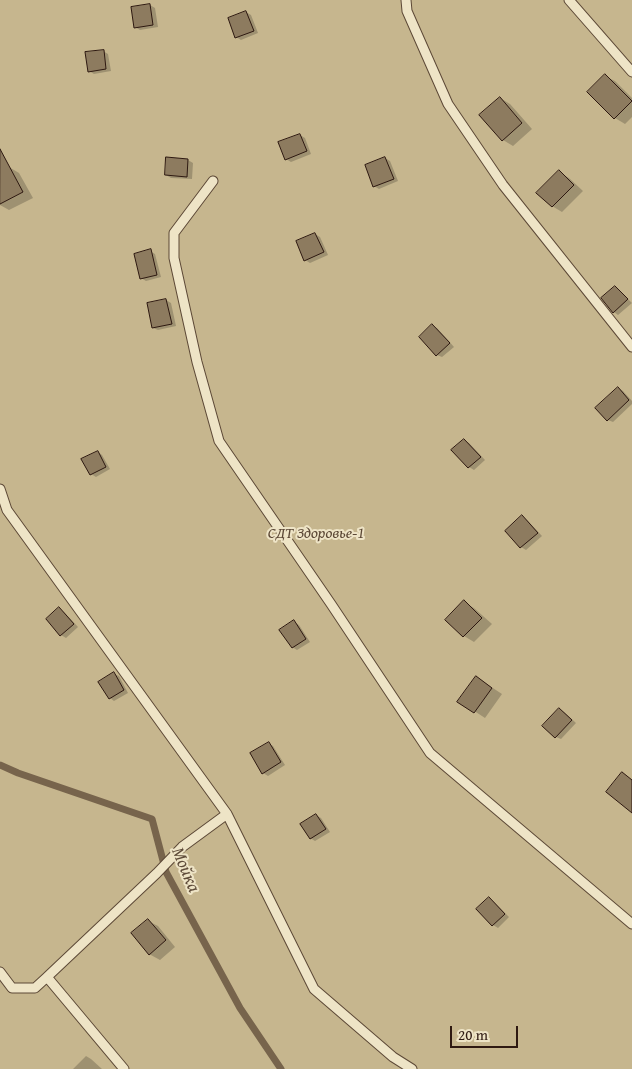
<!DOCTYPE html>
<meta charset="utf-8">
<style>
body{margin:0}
#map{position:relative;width:632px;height:1069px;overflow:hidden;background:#e5d6a7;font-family:"Gentium Book Plus",serif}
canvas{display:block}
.scale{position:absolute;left:450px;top:1026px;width:68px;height:22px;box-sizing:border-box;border:2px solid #2e1911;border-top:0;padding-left:6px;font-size:15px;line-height:18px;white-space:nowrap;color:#2e1911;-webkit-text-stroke:4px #eee4c6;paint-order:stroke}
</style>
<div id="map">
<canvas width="632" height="1069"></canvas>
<div class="scale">20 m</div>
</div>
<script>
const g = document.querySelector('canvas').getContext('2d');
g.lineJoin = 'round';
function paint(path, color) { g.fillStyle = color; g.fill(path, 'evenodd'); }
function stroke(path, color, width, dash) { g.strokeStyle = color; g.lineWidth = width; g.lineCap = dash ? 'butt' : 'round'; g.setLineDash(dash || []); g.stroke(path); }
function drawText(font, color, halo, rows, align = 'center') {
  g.font = font + ' "Gentium Book Plus",serif'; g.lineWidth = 4; g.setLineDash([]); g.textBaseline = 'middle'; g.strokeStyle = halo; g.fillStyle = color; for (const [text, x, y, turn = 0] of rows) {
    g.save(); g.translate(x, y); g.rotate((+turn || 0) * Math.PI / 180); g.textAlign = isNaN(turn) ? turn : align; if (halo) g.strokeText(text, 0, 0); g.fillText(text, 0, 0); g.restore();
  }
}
paint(new Path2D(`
 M 0,0 L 632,0 L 632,1069 L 0,1069 Z`), '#c6b68e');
paint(new Path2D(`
 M 150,5 L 155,8 L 158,27 L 140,30 L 135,27 Z
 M 246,12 L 251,15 L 258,33 L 241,40 L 236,37 Z
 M 103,51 L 108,54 L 111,71 L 94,74 L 89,71 Z
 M 605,76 L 615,81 L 632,98 L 632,117 L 625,124 L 615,118 L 589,92 Z
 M 500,98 L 510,104 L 532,129 L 513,146 L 503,140 Z
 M 300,135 L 305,138 L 311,154 L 291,162 L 286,159 Z
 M 168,158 L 188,160 L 193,163 L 192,179 L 171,178 L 166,175 Z
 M 385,158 L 390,161 L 398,181 L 379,189 L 374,186 Z
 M 9,167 L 19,173 L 33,198 L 9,210 L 0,205 L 0,172 Z
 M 559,172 L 569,178 L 583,191 L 562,212 L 552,206 Z
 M 315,234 L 320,237 L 328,255 L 310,263 L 305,260 Z
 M 150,251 L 155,254 L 161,277 L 146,281 L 141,278 Z
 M 615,287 L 619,290 L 632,303 L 618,315 L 614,312 Z
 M 166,300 L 171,303 L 176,326 L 158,330 L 153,328 Z
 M 432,326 L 437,328 L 454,347 L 442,357 L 437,355 Z
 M 618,388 L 623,391 L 632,401 L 632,404 L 613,422 L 608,420 Z
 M 464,440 L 469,443 L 485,460 L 474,470 L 469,467 L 453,450 Z
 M 98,452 L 102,455 L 110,469 L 96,477 L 91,474 Z
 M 522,517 L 527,520 L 542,536 L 526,550 L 521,547 L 507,531 Z
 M 464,602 L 474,608 L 492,624 L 474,642 L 464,636 L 447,620 Z
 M 59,609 L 64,612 L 78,627 L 66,638 L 61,635 Z
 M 294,622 L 299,625 L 310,642 L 297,650 L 292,647 Z
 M 114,674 L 119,676 L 128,693 L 114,701 L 110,698 Z
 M 476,677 L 502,694 L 485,718 L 459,701 Z
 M 559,709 L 564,712 L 576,723 L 561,739 L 556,737 Z
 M 269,744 L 273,746 L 285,765 L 268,776 L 263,773 Z
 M 316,815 L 321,818 L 330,832 L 315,841 L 310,838 Z
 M 489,899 L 494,902 L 509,917 L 498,928 L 493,925 L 478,909 Z
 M 148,921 L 158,926 L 175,947 L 160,960 L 149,954 Z
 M 86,1056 L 91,1059 L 102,1069 L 73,1069 Z`), '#0003');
stroke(new Path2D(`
 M 0,765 L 18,773 L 152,819 L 166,872 L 240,1008 L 281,1069`), '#77644c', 7);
const building = new Path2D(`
 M 150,4 L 153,25 L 134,28 L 131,7 Z
 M 246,11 L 254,31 L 235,38 L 228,18 Z
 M 104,50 L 106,69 L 88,72 L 85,52 Z
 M 605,74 L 632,101 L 614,119 L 587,92 Z
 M 500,97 L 522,123 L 502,141 L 479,115 Z
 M 300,134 L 307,151 L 285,160 L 278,142 Z
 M 0,149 L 23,192 L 0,204 Z
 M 166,157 L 188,159 L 187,177 L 165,175 Z
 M 385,157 L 394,179 L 373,187 L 365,165 Z
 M 559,170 L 574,185 L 552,207 L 536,193 Z
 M 315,233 L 324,252 L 304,261 L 296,241 Z
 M 151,249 L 157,275 L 140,279 L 134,254 Z
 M 615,286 L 628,299 L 613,313 L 601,298 Z
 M 166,299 L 172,324 L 152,328 L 147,303 Z
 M 432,324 L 450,343 L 436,356 L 419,337 Z
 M 618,387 L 629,400 L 607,421 L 595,408 Z
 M 464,439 L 481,457 L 468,468 L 451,450 Z
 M 98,451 L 106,467 L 90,475 L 81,459 Z
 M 522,515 L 538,533 L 520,548 L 505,531 Z
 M 464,600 L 482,618 L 463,637 L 445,620 Z
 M 59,607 L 74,624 L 60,636 L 46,619 Z
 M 294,620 L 306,639 L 292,648 L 279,630 Z
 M 114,672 L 124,690 L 109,699 L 98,682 Z
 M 476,676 L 492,688 L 474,713 L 457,702 Z
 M 559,708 L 572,720 L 555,738 L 542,726 Z
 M 269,742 L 281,762 L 262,774 L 250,753 Z
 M 622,772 L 632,780 L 632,813 L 606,792 Z
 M 316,814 L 326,829 L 310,839 L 300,824 Z
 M 489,897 L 505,914 L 492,926 L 476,909 Z
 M 148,919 L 166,940 L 149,955 L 131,933 Z`);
paint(building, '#8d7b5f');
stroke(building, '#2e1911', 1);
const service = new Path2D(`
 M 406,0 L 407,11 L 448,104 L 503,185 L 632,347
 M 569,0 L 632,72
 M 213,181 L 174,233 L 174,258 L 197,362 L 219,441 L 331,604 L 430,753 L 632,924
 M 0,489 L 7,510 L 227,814 L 314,989 L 393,1057 L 412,1069
 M 0,972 L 12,988 L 35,988 L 47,977
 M 124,1069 L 47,977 L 157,873 L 182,847 L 227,814`);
stroke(service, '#5c4836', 11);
stroke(service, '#eee4c6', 9);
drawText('italic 16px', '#5c4836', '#eee4c6', [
 ["СДТ Здоровье-1",316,534]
]);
drawText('italic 18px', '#5e4b39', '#eee4c6', [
 ["Мойка",185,870,67]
]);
</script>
